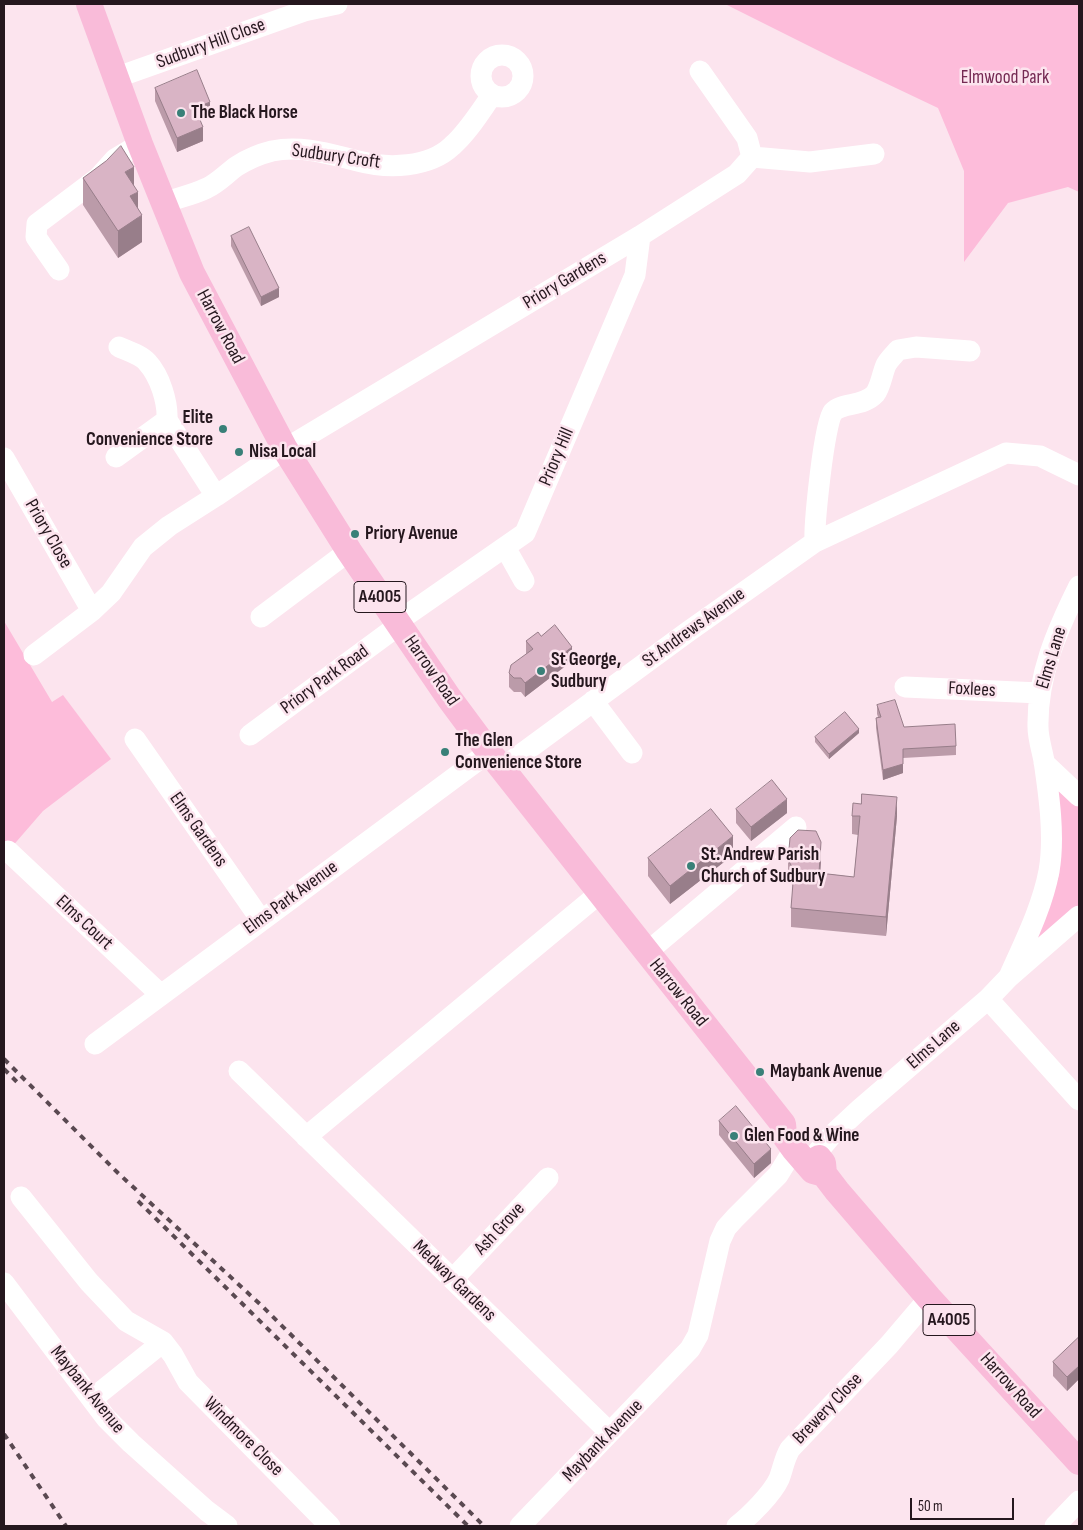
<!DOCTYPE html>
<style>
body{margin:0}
#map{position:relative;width:1083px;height:1530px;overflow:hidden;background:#fce4ee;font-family:"Sofia Sans Condensed",sans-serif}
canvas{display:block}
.frame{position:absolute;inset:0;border:5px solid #25171e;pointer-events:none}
.scale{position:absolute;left:910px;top:1498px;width:104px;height:22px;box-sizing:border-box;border:2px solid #25171e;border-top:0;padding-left:6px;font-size:15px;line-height:18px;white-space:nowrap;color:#25171e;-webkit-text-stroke:4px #fce4ee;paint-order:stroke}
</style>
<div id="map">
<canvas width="1083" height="1530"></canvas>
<div class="frame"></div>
<div class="scale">50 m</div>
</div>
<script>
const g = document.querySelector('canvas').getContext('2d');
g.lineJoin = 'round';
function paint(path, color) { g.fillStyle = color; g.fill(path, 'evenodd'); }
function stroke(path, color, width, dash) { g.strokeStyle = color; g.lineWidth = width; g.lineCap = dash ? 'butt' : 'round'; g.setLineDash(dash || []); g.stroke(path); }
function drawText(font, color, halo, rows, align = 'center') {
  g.font = font + ' "Sofia Sans Condensed",sans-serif'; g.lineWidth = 5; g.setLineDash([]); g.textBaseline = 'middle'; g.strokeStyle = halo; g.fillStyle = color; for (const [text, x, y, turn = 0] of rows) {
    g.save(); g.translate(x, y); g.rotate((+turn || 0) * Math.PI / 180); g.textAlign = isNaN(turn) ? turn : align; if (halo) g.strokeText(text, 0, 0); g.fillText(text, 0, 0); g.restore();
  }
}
paint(new Path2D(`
 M 725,4 L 1079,4 L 1079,192 L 1068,187 L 1008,203 L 964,262 L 964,171 L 938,108 L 839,61 Z
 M 4,621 L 52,702 L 63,695 L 111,759 L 43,811 L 4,856 Z
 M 1057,786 L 1079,806 L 1079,905 L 1035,943 L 1059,875 L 1061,839 Z`), '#fdbcda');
stroke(new Path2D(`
 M481 76a21 21 0 1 1 42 0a21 21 0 1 1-42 0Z
 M 115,78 L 304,11 L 337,4
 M 752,157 L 810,162 L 874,154
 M 163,203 C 177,198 193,195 207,188 C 218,183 227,173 237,166 C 248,159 260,154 272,151 C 302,145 329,154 358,161 C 388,169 429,168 452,146 C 468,132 480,112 492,95
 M 59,270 L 36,237 L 37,224 L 98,178 L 115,159 L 140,144
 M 119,347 C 128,351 141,355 147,362 C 160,376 168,402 167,420
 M 116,457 L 167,420 L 216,496
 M 4,458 L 92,611
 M 815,542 C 814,524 824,423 833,412 C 842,402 863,407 875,394 C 881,386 882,374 886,365 C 889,359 894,355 898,350 L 916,347 L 970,351
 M 505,547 L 524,581
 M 261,617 L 349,551
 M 397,622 L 525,533 L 635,275 L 640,236
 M 34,655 L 92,611 L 111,593 L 143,547 L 169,526 L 216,496 L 285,449 L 640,236 L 737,174 L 752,157 L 747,138 L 700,71
 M 905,687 L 1040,693
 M 593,701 L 632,753
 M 250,735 L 399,625
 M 135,739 L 261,920
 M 1044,763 L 1079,796
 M 501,769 L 689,631 L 815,542 L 1006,453 L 1040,456 L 1079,475
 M 8,851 L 161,995
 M 646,953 L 796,827
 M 1009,977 C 1024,943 1042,908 1049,871 C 1055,837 1049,795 1044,761 C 1042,750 1038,738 1038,727 C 1037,676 1057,630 1079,586
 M 988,999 L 1079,1100
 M 95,1044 L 489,752
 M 239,1071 L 602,1425
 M 306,1137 L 600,893
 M 816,1154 L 831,1136 L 860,1109 L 988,999 L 1009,977 L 1079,916
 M 21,1197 L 89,1282 L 126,1321 L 163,1342 L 173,1355 L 188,1382 L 330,1526
 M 453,1279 L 548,1178
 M 4,1283 L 106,1418 L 131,1443 L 207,1511 L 227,1526
 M 92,1399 L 163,1342
 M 520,1526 L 690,1349 L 698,1335 L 720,1241 L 726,1228 L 735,1218 L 778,1175 L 794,1149
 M 737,1526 C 750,1516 772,1494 779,1479 C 783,1469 784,1459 790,1449 L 889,1345 L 929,1298
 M 1055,1526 L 1079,1501`), '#fff', 21);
stroke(new Path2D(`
 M 89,4 L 140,144 L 192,273 L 285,449 L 349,551 L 449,698 L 489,752 L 783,1124 L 784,1135 L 794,1149 L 813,1171 L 824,1174
 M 819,1158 L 823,1163 L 824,1174 L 837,1191 L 929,1298 L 1079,1462`), '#f9bbd9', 26);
stroke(new Path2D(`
 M 4,1059 L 118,1173 L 262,1306 L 484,1526
 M 4,1069 L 19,1084
 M 138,1201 L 468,1526
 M 4,1434 L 66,1526`), '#5a4951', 4, [6, 6]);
paint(new Path2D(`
 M 155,88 L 210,116 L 200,120 L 203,141 L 177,152 L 155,101 Z
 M 83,178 L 134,186 L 142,242 L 118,258 L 83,205 Z
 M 231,236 L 279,297 L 261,306 L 231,246 Z
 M 541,636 L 572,661 L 525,697 L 521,692 L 514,692 L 509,687 L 509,673 L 526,654 L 526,641 Z
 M 877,705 L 904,727 L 956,746 L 956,755 L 903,758 L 903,773 L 883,780 L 876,728 L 876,718 L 878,717 L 877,714 Z
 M 859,733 L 829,759 L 815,742 L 815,737 Z
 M 736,809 L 787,813 L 751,841 L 736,823 Z
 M 852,816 L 897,816 L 886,936 L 791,927 L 791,908 L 793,886 L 788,878 L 788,860 L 821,860 L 820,873 L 854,877 L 858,835 L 852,834 Z
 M 733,855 L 670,904 L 648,876 L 648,858 Z
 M 719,1121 L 771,1163 L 754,1178 L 719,1135 Z
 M 1079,1337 L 1079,1379 L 1067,1391 L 1053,1376 L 1053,1362 Z`), '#bb9ba9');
paint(new Path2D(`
 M 210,102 L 210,116 L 195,122 L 195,108 Z
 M 203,127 L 203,141 L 177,152 L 177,138 Z
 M 134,167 L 134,193 L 125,172 Z
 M 138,192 L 138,218 L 142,215 L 142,242 L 118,258 L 118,231 L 130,196 Z
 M 279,288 L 279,297 L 261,306 L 261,297 Z
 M 572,647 L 572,661 L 525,697 L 525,683 Z
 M 859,729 L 859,733 L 829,759 L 829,754 Z
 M 903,764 L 903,773 L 883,780 L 883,770 Z
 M 897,797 L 897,816 L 886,936 L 886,917 Z
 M 787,799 L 787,813 L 751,841 L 751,827 Z
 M 733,836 L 733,855 L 670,904 L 670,886 Z
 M 821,842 L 821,860 L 819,891 L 819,873 Z
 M 771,1149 L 771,1163 L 754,1178 L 754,1164 Z
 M 1079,1366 L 1079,1379 L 1067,1391 L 1067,1377 Z`), '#987e8a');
const building = new Path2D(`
 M 197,70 L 210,102 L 195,108 L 203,127 L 177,138 L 155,88 Z
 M 121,146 L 134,167 L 125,172 L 138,192 L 130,196 L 142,215 L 118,231 L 83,178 L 106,161 Z
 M 249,227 L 279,288 L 261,297 L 231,236 Z
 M 555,625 L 572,647 L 525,683 L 521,678 L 514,678 L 509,673 L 511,665 L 533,649 L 526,641 L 538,632 L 541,636 Z
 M 895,700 L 904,727 L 955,724 L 956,746 L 903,749 L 903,764 L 883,770 L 876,718 L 881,717 L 877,705 Z
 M 845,712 L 859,729 L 829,754 L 815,737 Z
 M 772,780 L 787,799 L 751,827 L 736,809 Z
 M 862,794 L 897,797 L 886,917 L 791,908 L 794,870 L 788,860 L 790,838 L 798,830 L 816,831 L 821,842 L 819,873 L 854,877 L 860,816 L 852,816 L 853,803 L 861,804 Z
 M 711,809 L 733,836 L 670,886 L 648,858 Z
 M 736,1106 L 771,1149 L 754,1164 L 719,1121 Z
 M 1079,1337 L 1079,1366 L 1067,1377 L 1053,1362 Z`);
paint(building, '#d9b4c5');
stroke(building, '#987e8a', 1);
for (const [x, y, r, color] of [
 [181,113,5,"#398078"],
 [223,429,5,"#398078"],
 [239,452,5,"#398078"],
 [355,534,5,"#398078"],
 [541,671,5,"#398078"],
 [445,752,5,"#398078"],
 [691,866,5,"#398078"],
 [760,1072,5,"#398078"],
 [734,1136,5,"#398078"]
]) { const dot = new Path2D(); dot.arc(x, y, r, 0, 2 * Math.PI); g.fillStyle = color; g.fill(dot); stroke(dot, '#fce4ee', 2); }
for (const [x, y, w] of [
 [380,597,52],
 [949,1320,52]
]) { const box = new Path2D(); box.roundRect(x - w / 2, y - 15.5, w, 31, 4); g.fillStyle = '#fce4ee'; g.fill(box); stroke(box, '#25171e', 1); }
drawText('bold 18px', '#25171e', null, [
 ["A4005",380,597],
 ["A4005",949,1320]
]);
drawText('19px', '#25171e', '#fce4ee', [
 ["Sudbury Hill Close",211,44,-20],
 ["Sudbury Croft",336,157,8],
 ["Priory Gardens",565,281,-31],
 ["Harrow Road",220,327,62],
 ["Priory Hill",557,457,-67],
 ["Priory Close",48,534,60],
 ["St Andrews Avenue",694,628,-36],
 ["Elms Lane",1052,658,-73],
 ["Harrow Road",431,671,55],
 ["Priory Park Road",325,680,-36],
 ["Foxlees",972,690,3],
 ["Elms Gardens",198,830,55],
 ["Elms Park Avenue",291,898,-36],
 ["Elms Court",84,923,43],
 ["Harrow Road",678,993,51],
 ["Elms Lane",934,1045,-41],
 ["Ash Grove",500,1229,-47],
 ["Medway Gardens",454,1281,44],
 ["Harrow Road",1010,1386,48],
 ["Maybank Avenue",87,1390,51],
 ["Brewery Close",828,1409,-46],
 ["Windmore Close",243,1437,45],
 ["Maybank Avenue",603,1441,-46]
]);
drawText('19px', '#752a53', '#fce4ee', [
 ["Elmwood Park",1005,78]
]);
drawText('bold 19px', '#25171e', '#fce4ee', [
 ["The Black Horse",191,113],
 ["Elite",213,418,"right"],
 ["Convenience Store",213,440,"right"],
 ["Nisa Local",249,452],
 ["Priory Avenue",365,534],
 ["St George,",551,660],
 ["Sudbury",551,682],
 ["The Glen",455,741],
 ["Convenience Store",455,763],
 ["St. Andrew Parish",701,855],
 ["Church of Sudbury",701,877],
 ["Maybank Avenue",770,1072],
 ["Glen Food & Wine",744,1136]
], 'left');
</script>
